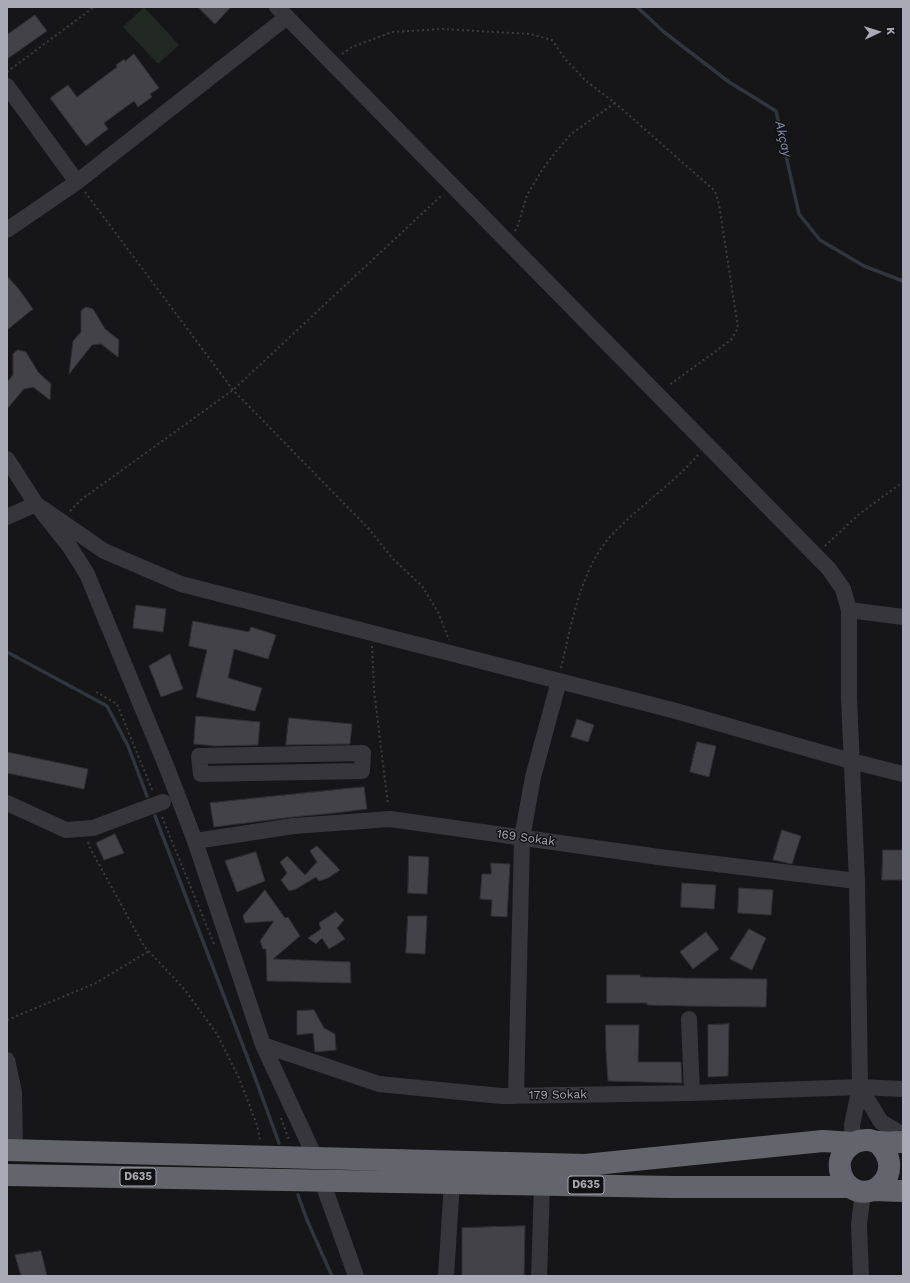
<!DOCTYPE html>
<meta charset="utf-8">
<style>
body{margin:0}
#map{position:relative;width:910px;height:1283px;overflow:hidden;background:#161517;font-family:"Work Sans",sans-serif}
canvas{display:block}
.frame{position:absolute;inset:0;border:8px solid #a9aab5;pointer-events:none}
.north{position:absolute;left:858px;top:12px;width:40px;height:40px;-webkit-text-stroke:3px #111012;paint-order:stroke;rotate:86deg;font-size:11px;font-weight:700;line-height:16px;text-align:center;color:#a9aab5}
.north::after{content:'';display:block;margin:auto;width:14px;height:18px;background:#a9aab5;clip-path:polygon(50% 0,100% 100%,50% 72%,0 100%)}
</style>
<div id="map">
<canvas width="910" height="1283"></canvas>
<div class="frame"></div>
<div class="north">K</div>
</div>
<script>
const g = document.querySelector('canvas').getContext('2d');
g.lineJoin = 'round';
function paint(path, color) { g.fillStyle = color; g.fill(path, 'evenodd'); }
function stroke(path, color, width, dash) { g.strokeStyle = color; g.lineWidth = width; g.lineCap = dash ? 'butt' : 'round'; g.setLineDash(dash || []); g.stroke(path); }
function drawText(font, color, halo, rows, align = 'center') {
  g.font = font + ' "Work Sans",sans-serif'; g.lineWidth = 3; g.setLineDash([]); g.textBaseline = 'middle'; g.strokeStyle = halo; g.fillStyle = color; for (const [text, x, y, turn = 0] of rows) {
    g.save(); g.translate(x, y); g.rotate((+turn || 0) * Math.PI / 180); g.textAlign = isNaN(turn) ? turn : align; if (halo) g.strokeText(text, 0, 0); g.fillText(text, 0, 0); g.restore();
  }
}
paint(new Path2D(`
 M 144,7 L 179,45 L 158,64 L 123,27 Z`), '#222824');
stroke(new Path2D(`
 M 637,7 L 664,32 L 729,82 L 776,111 L 799,214 L 820,240 L 864,266 L 903,281
 M 7,652 L 107,706 L 128,746 L 147,796
 M 155,816 L 253,1072 L 279,1143
 M 298,1195 L 307,1220 L 332,1276`), '#30353e', 3.5);
const building = new Path2D(`
 M 198,7 L 231,7 L 215,24 Z
 M 35,15 L 47,31 L 7,59 L 7,35 Z
 M 134,54 L 159,88 L 150,94 L 152,97 L 138,107 L 134,101 L 104,123 L 108,129 L 86,146 L 50,98 L 68,85 L 77,97 L 117,67 L 116,65 L 124,59 L 125,61 Z
 M 7,276 L 18,288 L 33,309 L 7,330 Z
 M 86,307 L 93,309 L 105,329 L 119,340 L 118,357 L 101,344 L 92,345 L 69,374 L 73,341 L 81,332 L 81,311 Z
 M 18,350 L 26,352 L 38,372 L 51,384 L 50,400 L 33,387 L 24,389 L 7,409 L 7,382 L 13,375 L 13,354 Z
 M 136,605 L 166,609 L 163,632 L 133,628 Z
 M 193,621 L 249,632 L 251,627 L 276,635 L 268,659 L 234,649 L 228,678 L 262,688 L 255,711 L 196,697 L 207,650 L 189,646 Z
 M 170,654 L 183,689 L 161,697 L 149,666 Z
 M 196,716 L 260,722 L 258,745 L 215,746 L 194,744 Z
 M 289,718 L 352,724 L 350,744 L 286,745 Z
 M 577,719 L 594,725 L 588,742 L 571,737 Z
 M 697,742 L 716,746 L 709,777 L 690,772 Z
 M 7,752 L 88,769 L 84,789 L 7,773 Z
 M 364,787 L 367,809 L 335,813 L 293,817 L 214,827 L 210,803 Z
 M 782,830 L 801,836 L 792,864 L 773,860 Z
 M 115,834 L 124,853 L 104,860 L 96,843 Z
 M 317,846 L 340,870 L 328,878 L 319,881 L 316,877 L 296,889 L 289,891 L 281,880 L 287,873 L 280,862 L 287,856 L 305,875 L 317,862 L 310,851 Z
 M 883,850 L 903,850 L 903,880 L 882,880 Z
 M 256,852 L 265,881 L 237,892 L 225,861 Z
 M 409,856 L 429,857 L 427,894 L 408,893 Z
 M 491,863 L 510,864 L 507,917 L 491,916 L 492,900 L 480,899 L 482,874 L 491,874 Z
 M 682,883 L 716,885 L 714,909 L 681,907 Z
 M 739,888 L 773,890 L 771,915 L 738,913 Z
 M 265,890 L 285,918 L 288,917 L 300,936 L 273,959 L 350,962 L 351,983 L 267,981 L 266,949 L 263,949 L 260,941 L 274,921 L 245,923 L 243,916 Z
 M 336,912 L 344,920 L 337,928 L 345,939 L 329,949 L 322,938 L 316,944 L 308,938 L 321,929 L 319,923 Z
 M 408,916 L 427,916 L 425,954 L 406,953 Z
 M 749,929 L 766,938 L 752,970 L 730,959 Z
 M 706,932 L 719,949 L 693,969 L 680,952 Z
 M 607,975 L 640,975 L 640,977 L 681,978 L 680,978 L 767,979 L 766,1007 L 686,1006 L 647,1005 L 647,1003 L 607,1003 Z
 M 314,1010 L 324,1028 L 335,1034 L 336,1050 L 315,1052 L 313,1033 L 297,1035 L 297,1011 Z
 M 729,1024 L 728,1076 L 708,1077 L 708,1025 Z
 M 606,1025 L 639,1025 L 638,1062 L 681,1062 L 682,1083 L 608,1081 L 606,1052 Z
 M 525,1226 L 524,1276 L 462,1276 L 462,1228 Z
 M 41,1251 L 47,1276 L 21,1276 L 15,1255 Z`);
paint(building, '#434247');
stroke(building, '#302f32', 1);
stroke(new Path2D(`
 M 342,54 L 352,47 L 392,32 L 442,29 L 530,34 L 552,40 L 565,59 L 586,81 L 615,103 L 715,191 L 719,204 L 738,328 L 731,340 L 668,386
 M 7,72 L 94,7
 M 85,192 L 233,390 L 369,529 L 393,559 L 422,586 L 438,612 L 449,640
 M 515,231 L 518,225 L 527,195 L 542,170 L 554,154 L 571,134 L 615,103
 M 70,511 L 82,499 L 233,390 L 442,195
 M 825,546 L 858,515 L 903,482
 M 372,646 L 374,690 L 388,805
 M 561,668 C 571,626 580,572 609,538 C 636,508 671,486 698,455
 M 96,692 L 117,704 L 153,792
 M 162,817 L 214,944
 M 88,842 L 90,848 L 144,946 L 185,990 L 217,1034 L 239,1078 L 257,1125 L 260,1140
 M 7,1020 L 96,983 L 149,951
 M 281,1118 L 289,1140`), '#3d3d42', 2, [2, 3]);
stroke(new Path2D(`
 M 277,7 L 829,569 L 843,589 L 849,610 L 849,698 L 857,881 L 860,1087 L 852,1125 L 853,1143
 M 7,86 L 77,182 L 7,230
 M 77,182 L 287,17
 M 7,459 L 36,504 L 104,551 L 181,584 L 676,711 L 851,761 L 903,774
 M 7,517 L 36,504 L 70,547 L 87,574 L 167,768 L 195,841 L 263,1045 L 315,1157
 M 849,610 L 903,617
 M 363,753 L 362,771 L 201,774 L 199,756 Z
 M 7,803 L 66,830 L 93,828 L 141,810
 M 195,841 L 294,826 L 390,819 L 659,857 L 857,881
 M 689,1019 L 692,1093
 M 263,1045 L 379,1084 L 501,1096 L 692,1093 L 860,1087 L 903,1089
 M 7,1060 L 14,1092 L 15,1150
 M 860,1087 L 881,1122 L 903,1135
 M 516,1096 L 522,838 L 533,777 L 559,681
 M 322,1181 L 356,1276
 M 446,1276 L 452,1183
 M 539,1276 L 542,1185
 M 861,1276 L 859,1225 L 863,1191`), '#37373b', 16);
stroke(new Path2D(`
 M 877,1142 C 910,1172 868,1210 845,1182 C 841,1176 839,1168 840,1161 C 843,1148 855,1139 869,1140 C 873,1141 875,1142 878,1142 C 887,1143 895,1142 903,1142
 M 7,1150 L 585,1165 L 823,1141 L 853,1143
 M 7,1175 L 672,1187 L 850,1187
 M 874,1190 L 903,1191`), '#63646c', 22);
stroke(new Path2D(`
 M 141,810 L 163,802`), '#37373b', 16);
for (const [x, y, w] of [
 [138,1177,36],
 [586,1185,36]
]) { const box = new Path2D(); box.roundRect(x - w / 2, y - 9, w, 18, 3); g.fillStyle = '#111012'; g.fill(box); stroke(box, '#a9aab5', 1); }
drawText('bold 11px', '#a9aab5', null, [
 ["D635",138,1177],
 ["D635",586,1185]
]);
drawText('12px', '#a9aab5', '#111012', [
 ["169 Sokak",526,838,8],
 ["179 Sokak",558,1095,-1]
]);
drawText('italic 13px', '#8391ad', '#111012', [
 ["Akçay",783,139,77]
]);
</script>
